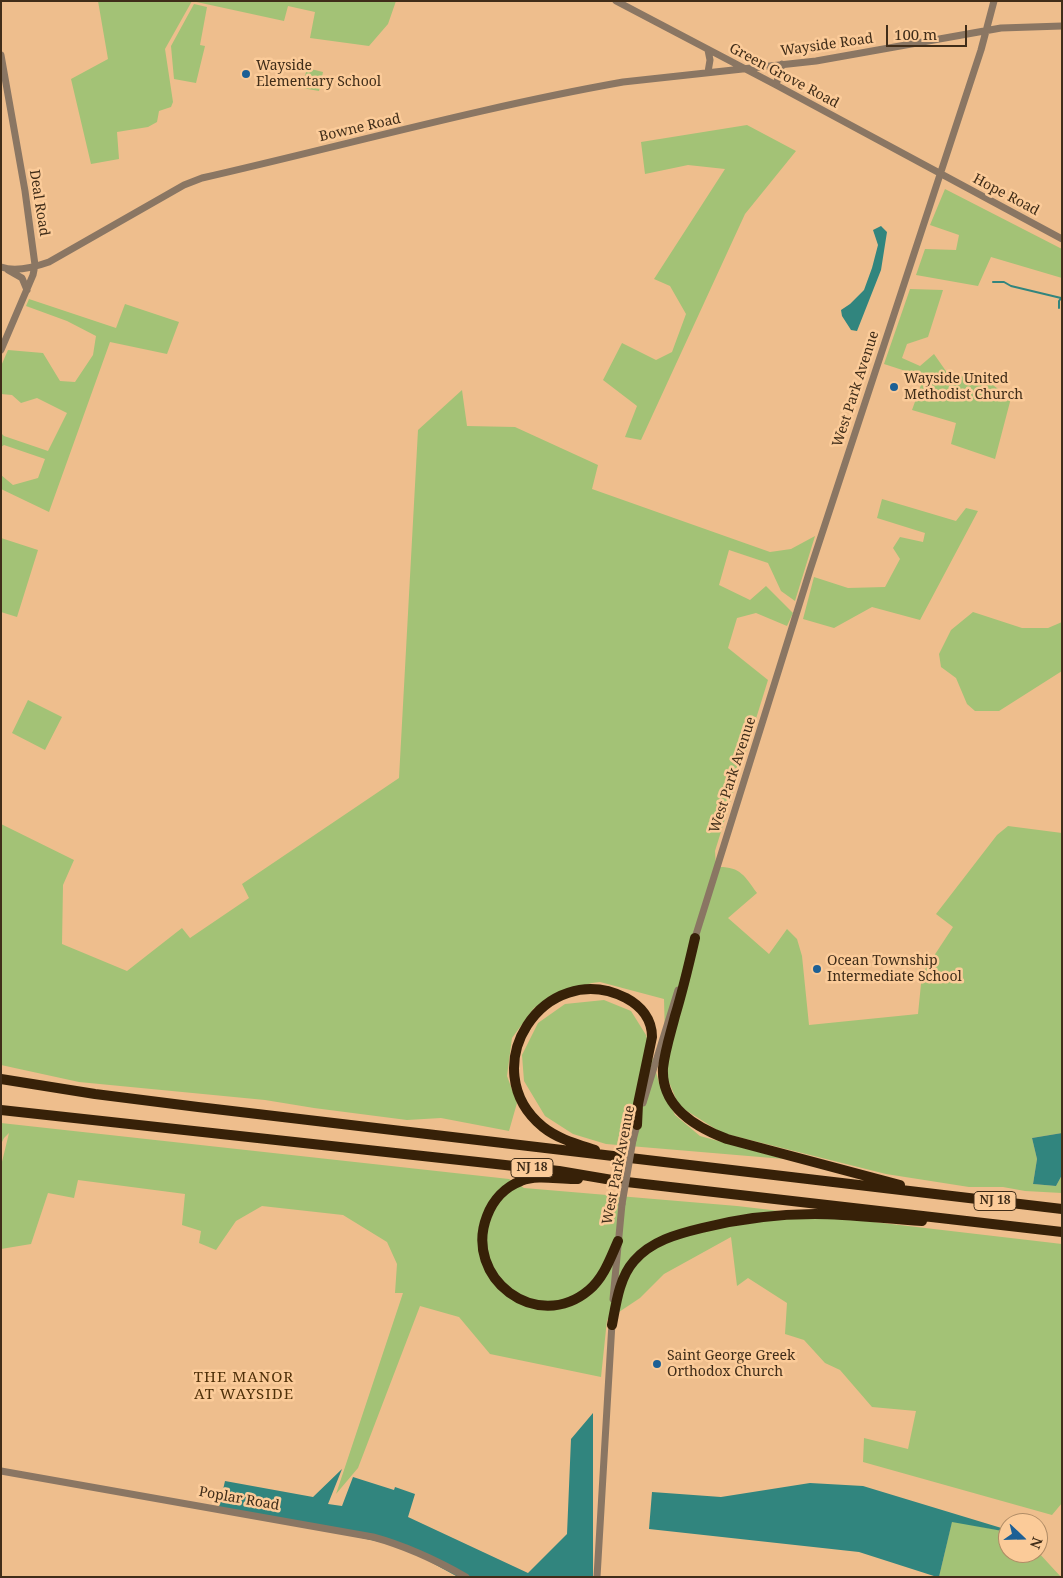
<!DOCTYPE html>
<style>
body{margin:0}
#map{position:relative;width:1063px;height:1578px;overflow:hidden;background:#eebe8d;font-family:"Noto Serif",serif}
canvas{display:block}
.frame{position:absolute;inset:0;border:2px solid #402d19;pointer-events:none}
.north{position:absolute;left:998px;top:1513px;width:50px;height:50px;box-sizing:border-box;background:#fbcb99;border:1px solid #b08c66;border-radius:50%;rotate:111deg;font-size:14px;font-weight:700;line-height:20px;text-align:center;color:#402d19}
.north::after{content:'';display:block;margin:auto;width:18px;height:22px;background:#1d6095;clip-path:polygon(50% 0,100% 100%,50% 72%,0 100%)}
.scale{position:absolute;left:886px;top:25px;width:81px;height:22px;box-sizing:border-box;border:2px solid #402d19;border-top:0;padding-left:6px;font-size:15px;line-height:18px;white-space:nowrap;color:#402d19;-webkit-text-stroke:4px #fbcb99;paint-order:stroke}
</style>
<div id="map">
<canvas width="1063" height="1578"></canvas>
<div class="frame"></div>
<div class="north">N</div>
<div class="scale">100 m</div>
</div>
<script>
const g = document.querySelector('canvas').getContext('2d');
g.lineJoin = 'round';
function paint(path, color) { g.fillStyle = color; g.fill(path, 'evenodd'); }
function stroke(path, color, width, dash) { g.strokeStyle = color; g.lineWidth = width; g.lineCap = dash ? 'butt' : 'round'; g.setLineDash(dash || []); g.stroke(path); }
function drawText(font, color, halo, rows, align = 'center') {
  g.font = font + ' "Noto Serif",serif'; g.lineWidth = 5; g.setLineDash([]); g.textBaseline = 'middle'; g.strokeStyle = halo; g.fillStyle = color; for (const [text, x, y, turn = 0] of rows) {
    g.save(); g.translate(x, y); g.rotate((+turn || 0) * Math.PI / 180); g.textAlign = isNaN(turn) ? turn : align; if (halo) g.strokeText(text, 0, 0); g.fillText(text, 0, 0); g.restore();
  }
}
paint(new Path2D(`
 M 98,1 L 396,1 L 388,24 L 369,46 L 310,38 L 315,12 L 288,6 L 284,21 L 192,1 L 165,49 L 173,102 L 171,107 L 159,111 L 157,122 L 148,127 L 117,132 L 119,159 L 91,164 L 71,79 L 108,59 Z
 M 194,4 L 207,7 L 200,45 L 205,46 L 196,83 L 174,79 L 171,46 Z
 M 307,68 L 323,72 L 319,91 L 302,88 Z
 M 747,125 L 796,151 L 745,214 L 641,440 L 625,437 L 637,406 L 603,380 L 622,343 L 656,360 L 672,352 L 686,314 L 670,286 L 654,279 L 725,169 L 688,165 L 645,174 L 641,142 Z
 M 945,189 L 1062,249 L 1062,278 L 991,257 L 978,286 L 916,275 L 925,249 L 956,250 L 959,235 L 930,225 Z
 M 910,289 L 943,290 L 928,337 L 907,344 L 902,358 L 920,366 L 934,354 L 948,374 L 987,381 L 1011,398 L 995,459 L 951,444 L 956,423 L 912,410 L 924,377 L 884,364 Z
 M 29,299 L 116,328 L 125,304 L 179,322 L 167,354 L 110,342 L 49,512 L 1,489 L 1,475 L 13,485 L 38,478 L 45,459 L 4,445 L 1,447 L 1,433 L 4,436 L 48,451 L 67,413 L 37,398 L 21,403 L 12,395 L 1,394 L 1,366 L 8,350 L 43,353 L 60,381 L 75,382 L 93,355 L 96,336 L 67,321 L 26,306 Z
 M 462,390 L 467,426 L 515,427 L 598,465 L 592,489 L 770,552 L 791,549 L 815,536 L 795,601 L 781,591 L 768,563 L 729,550 L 719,585 L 750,600 L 766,586 L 793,613 L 787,626 L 756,613 L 737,618 L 728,648 L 768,680 L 715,851 L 716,867 C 740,866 744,875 757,893 L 728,918 L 769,954 L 787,929 L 797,939 L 802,956 L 809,1025 L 918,1014 L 922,974 L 953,927 L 936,914 L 997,835 L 1008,826 L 1062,833 L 1062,1133 L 1032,1138 L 1037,1159 L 1033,1184 L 1056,1186 L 1062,1175 L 1062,1193 L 1025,1191 L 1003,1187 L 969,1187 L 886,1174 L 722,1133 L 679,1106 L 666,1075 L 664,999 L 600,982 L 592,983 L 561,992 L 534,1008 L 512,1038 L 507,1076 L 517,1103 L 509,1131 L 441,1118 L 407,1120 L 314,1108 L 265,1100 L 79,1082 L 1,1065 L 1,824 L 74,860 L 63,885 L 62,944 L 127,971 L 182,928 L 190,938 L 249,898 L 242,884 L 399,778 L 418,430 Z
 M 882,499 L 956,521 L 966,508 L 978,511 L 920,620 L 872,607 L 834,628 L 803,619 L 814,577 L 848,588 L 885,587 L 900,559 L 893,548 L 900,537 L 923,542 L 925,533 L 877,518 Z
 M 1,538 L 38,550 L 17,617 L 1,612 Z
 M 973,612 L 1022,628 L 1048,628 L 1062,622 L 1062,671 L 999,711 L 975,711 L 967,704 L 956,678 L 941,667 L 939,654 L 951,630 Z
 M 28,700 L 62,717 L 45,750 L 12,733 Z
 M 604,1000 L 631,1011 L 646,1035 L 659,1083 L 675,1115 L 700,1136 L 784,1159 L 606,1144 L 573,1134 L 545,1116 L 524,1081 L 522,1055 L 538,1023 L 565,1004 Z
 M 1,1123 L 509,1179 L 524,1188 L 737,1206 L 1062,1244 L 1062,1503 L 1052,1515 L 863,1462 L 864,1438 L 908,1449 L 916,1411 L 872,1407 L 840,1370 L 825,1363 L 804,1340 L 785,1334 L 787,1303 L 748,1278 L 737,1286 L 731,1237 L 664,1274 L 640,1298 L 607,1320 L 601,1377 L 490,1354 L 459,1317 L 420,1306 L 358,1468 L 336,1494 L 403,1293 L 395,1293 L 397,1264 L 387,1242 L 343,1215 L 262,1206 L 236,1221 L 216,1250 L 199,1243 L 201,1231 L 182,1225 L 185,1194 L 78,1180 L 74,1198 L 48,1193 L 31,1244 L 1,1249 L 1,1166 L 9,1133 L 4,1138 L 1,1144 Z
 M 952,1521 L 1008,1532 L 1008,1553 L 1038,1552 L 1061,1577 L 939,1577 Z`), '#a3c276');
paint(new Path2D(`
 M 881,226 L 887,232 L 881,270 L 857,331 L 851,330 L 842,316 L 841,310 L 850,304 L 864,290 L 872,268 L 878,245 L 873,230 Z
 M 1062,1133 L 1062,1175 L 1056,1186 L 1033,1184 L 1037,1159 L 1032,1138 Z
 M 593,1413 L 593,1577 L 458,1577 L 403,1547 L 219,1507 L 225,1481 L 313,1497 L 342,1469 L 328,1504 L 342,1506 L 353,1477 L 394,1490 L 395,1487 L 415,1494 L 408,1517 L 528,1573 L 567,1534 L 571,1439 Z
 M 810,1483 L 863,1486 L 1008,1530 L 1008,1532 L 952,1522 L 939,1577 L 937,1577 L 859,1552 L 649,1529 L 652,1492 L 721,1497 Z`), '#31857e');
stroke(new Path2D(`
 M 993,282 L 1004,282 L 1011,286 L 1061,298
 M 1059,308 L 1059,301 L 1062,297`), '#31857e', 2);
stroke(new Path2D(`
 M 616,1 L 776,85 L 1062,239
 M 1,55 L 25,191 L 35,265 L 33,275 L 1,350
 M 708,72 L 710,60 L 708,50
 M 776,85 L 782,64
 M 1,267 C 15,272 35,267 49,262 L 184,185 L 202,178 C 342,146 482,107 623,82 L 816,61 L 1001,28 L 1062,26
 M 8,270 L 22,278 L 27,290
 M 694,941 L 810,570 L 981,50 L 994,1
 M 643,1103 L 678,990
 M 633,1140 L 638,1121
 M 613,1299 L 622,1204
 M 1,1471 L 373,1537 C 406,1546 436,1560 466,1577
 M 597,1577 L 612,1323`), '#8a7663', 7);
stroke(new Path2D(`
 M 695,938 C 689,964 683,990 675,1016 C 671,1032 665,1050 663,1068 C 661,1107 695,1127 727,1139 L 900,1185
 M 1,1079 L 95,1094 L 198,1107 L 1062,1209
 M 1,1110 L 487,1163 L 559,1171 L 618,1181 L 1062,1232
 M 595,1150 C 577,1144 558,1139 543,1127 C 472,1069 544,957 626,998 C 641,1006 652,1019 652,1037 L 638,1104 L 637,1125
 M 578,1179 C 560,1180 538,1174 521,1181 C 505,1187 493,1200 487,1216 C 463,1278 537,1334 589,1290 C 604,1277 610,1259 618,1241
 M 612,1325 C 616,1304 619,1278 634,1261 C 651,1241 677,1234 702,1228 C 738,1219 777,1214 815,1214 C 850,1214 886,1219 922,1221`), '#372108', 10);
stroke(new Path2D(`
 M 622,1204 L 633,1140`), '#8a7663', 7);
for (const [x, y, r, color] of [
 [246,74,5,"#1d6095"],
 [894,387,5,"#1d6095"],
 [817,969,5,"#1d6095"],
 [657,1364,5,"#1d6095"]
]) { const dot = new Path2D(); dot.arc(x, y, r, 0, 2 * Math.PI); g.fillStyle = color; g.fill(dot); stroke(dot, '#fbcb99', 2); }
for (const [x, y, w] of [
 [532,1168,42],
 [995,1201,42]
]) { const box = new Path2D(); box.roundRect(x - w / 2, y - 9.5, w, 19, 4); g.fillStyle = '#fbcb99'; g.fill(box); stroke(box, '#402d19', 1); }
drawText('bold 12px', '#402d19', null, [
 ["NJ 18",532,1168],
 ["NJ 18",995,1201]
]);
drawText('14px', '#402d19', '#fbcb99', [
 ["Wayside Road",827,45,-8],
 ["Green Grove Road",784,76,28],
 ["Bowne Road",360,128,-13],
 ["Hope Road",1006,195,28],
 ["Deal Road",39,203,81],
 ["West Park Avenue",856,389,-72],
 ["West Park Avenue",733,775,-72],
 ["West Park Avenue",619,1165,-79],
 ["Poplar Road",239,1499,10]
]);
drawText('14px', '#402d19', '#fbcb99', [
 ["Wayside",256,66],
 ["Elementary School",256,82],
 ["Wayside United",904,379],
 ["Methodist Church",904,395],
 ["Ocean Township",827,961],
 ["Intermediate School",827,977],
 ["Saint George Greek",667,1356],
 ["Orthodox Church",667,1372]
], 'left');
g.letterSpacing = '1px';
drawText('15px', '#4f3009', '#fbcb99', [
 ["THE MANOR",244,1378],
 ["AT WAYSIDE",244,1395]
]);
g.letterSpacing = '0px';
</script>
